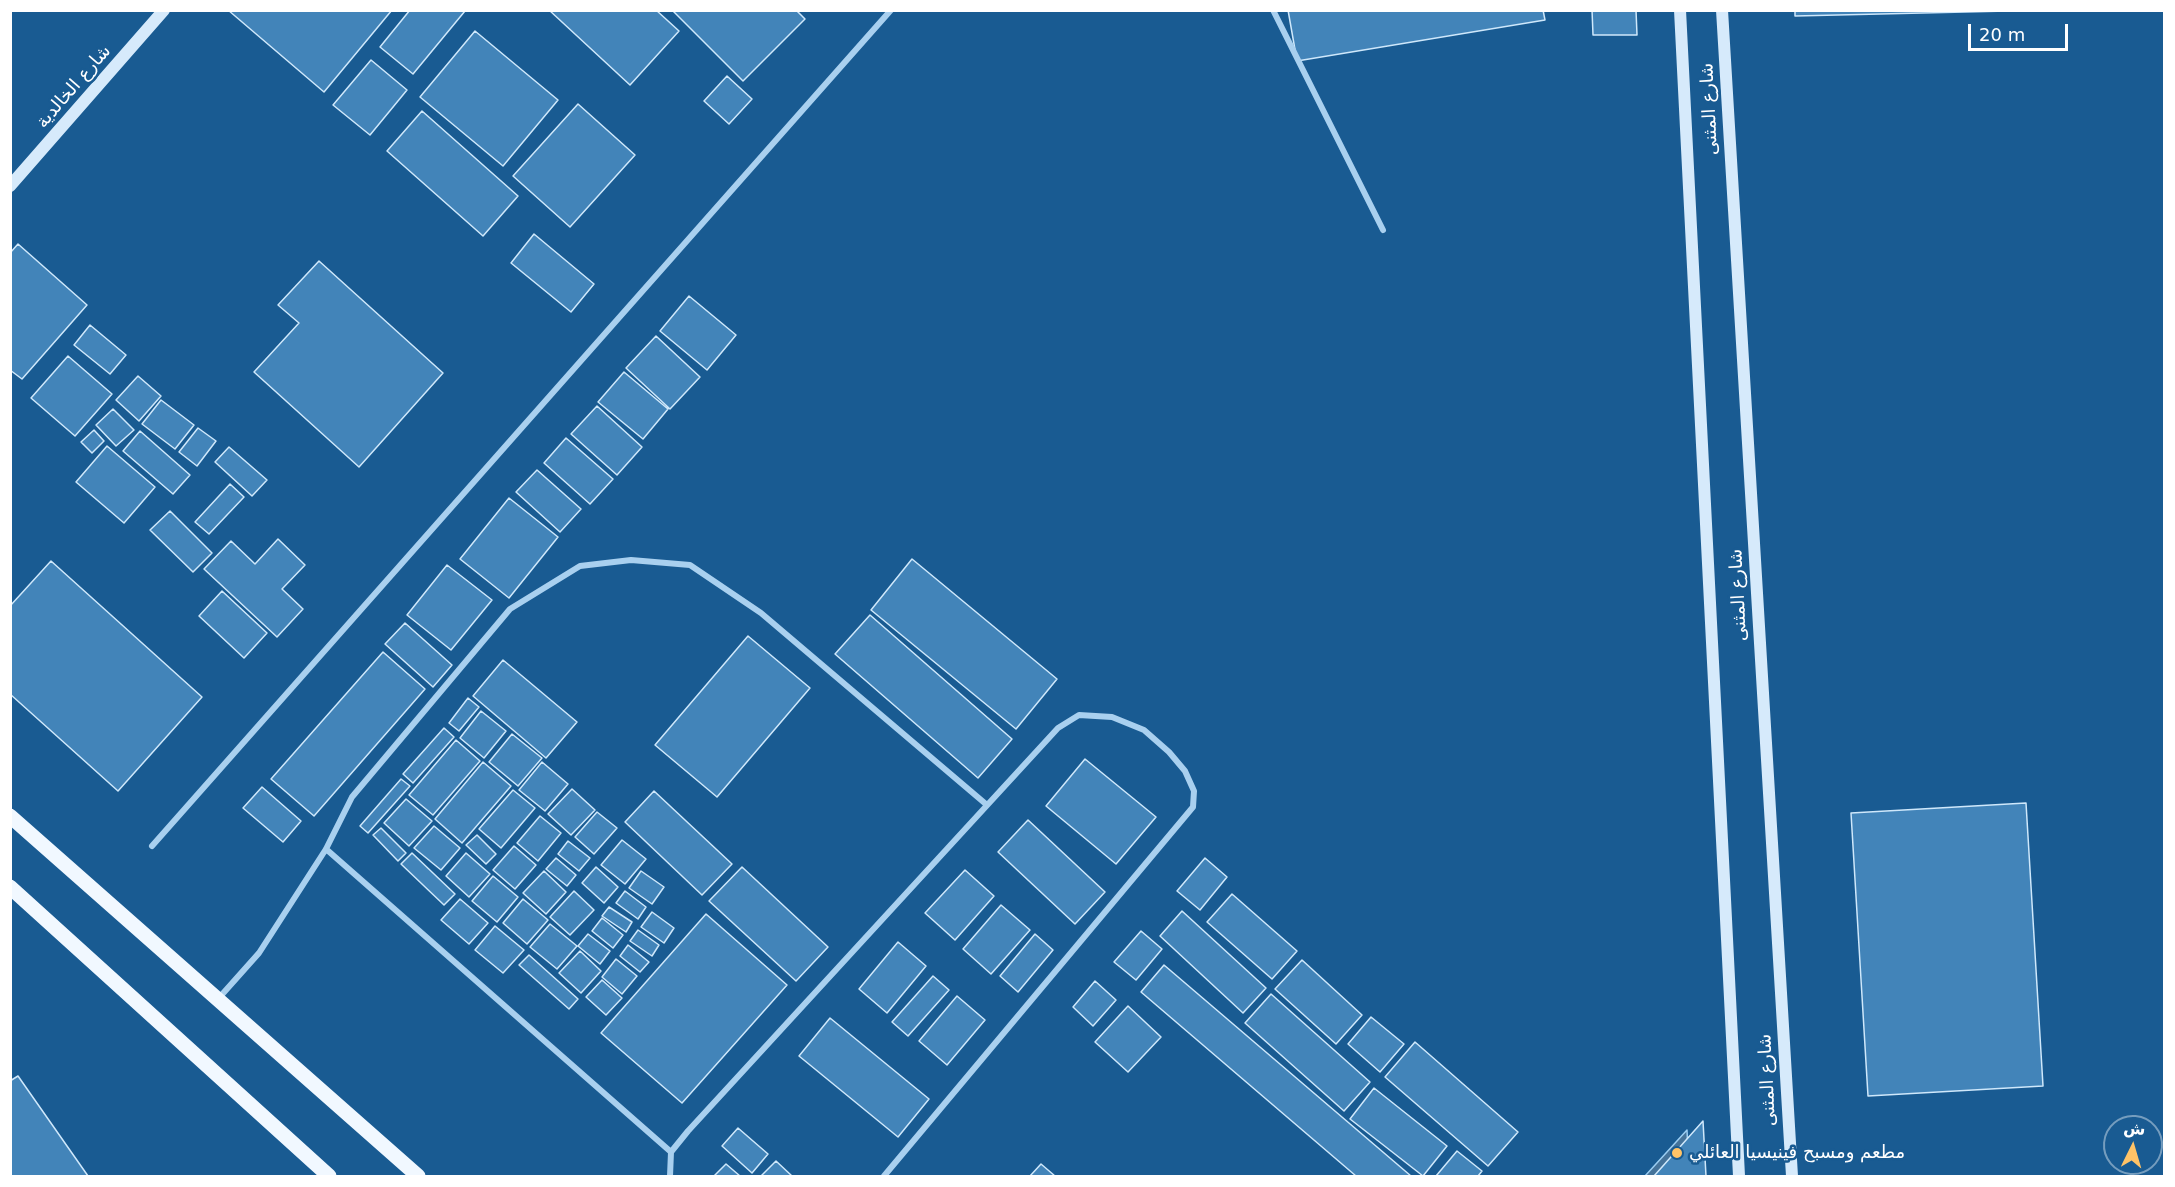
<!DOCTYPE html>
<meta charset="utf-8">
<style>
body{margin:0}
#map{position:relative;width:2175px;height:1187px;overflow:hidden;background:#195b92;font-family:"DejaVu Sans","Noto Naskh Arabic",sans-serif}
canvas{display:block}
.frame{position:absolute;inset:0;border:12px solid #fff;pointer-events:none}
.north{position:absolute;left:2103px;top:1115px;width:60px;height:60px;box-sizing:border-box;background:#195b92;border:2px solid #759dbe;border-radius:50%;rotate:5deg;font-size:16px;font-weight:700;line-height:24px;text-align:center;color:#fff}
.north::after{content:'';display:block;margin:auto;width:21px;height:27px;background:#ffc367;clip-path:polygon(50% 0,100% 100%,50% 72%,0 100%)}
.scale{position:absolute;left:1968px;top:24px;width:100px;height:27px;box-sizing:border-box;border:3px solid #fff;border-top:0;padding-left:8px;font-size:18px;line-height:21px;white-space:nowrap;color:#fff;-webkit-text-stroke:4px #195b92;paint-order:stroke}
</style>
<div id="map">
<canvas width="2175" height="1187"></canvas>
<div class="frame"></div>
<div class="north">ش</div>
<div class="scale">20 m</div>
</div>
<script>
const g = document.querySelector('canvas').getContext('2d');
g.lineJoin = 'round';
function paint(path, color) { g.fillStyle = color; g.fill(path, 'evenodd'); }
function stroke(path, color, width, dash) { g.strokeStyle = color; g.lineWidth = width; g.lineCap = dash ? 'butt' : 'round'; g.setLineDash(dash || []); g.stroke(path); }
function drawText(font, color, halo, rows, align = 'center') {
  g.font = font + ' "DejaVu Sans","Noto Naskh Arabic",sans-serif'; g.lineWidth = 5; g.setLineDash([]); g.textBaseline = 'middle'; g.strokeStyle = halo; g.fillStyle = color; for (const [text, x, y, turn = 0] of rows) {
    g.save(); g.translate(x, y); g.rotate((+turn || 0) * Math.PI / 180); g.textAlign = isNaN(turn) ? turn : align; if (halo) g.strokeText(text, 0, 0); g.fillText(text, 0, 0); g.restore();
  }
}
const water = new Path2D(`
 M 1687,1130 L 1689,1176 L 1645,1176 Z`);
paint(water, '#45739a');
stroke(water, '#9bcdf2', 1.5);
const building = new Path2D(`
 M 228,10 L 392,10 L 324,92 Z
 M 410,10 L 465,11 L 413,74 L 380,47 Z
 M 549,10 L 656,10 L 679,31 L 630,85 Z
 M 672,10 L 796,10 L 805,19 L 743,81 Z
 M 1288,10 L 1543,10 L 1545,20 L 1297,61 Z
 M 1592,10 L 1636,10 L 1637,35 L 1593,35 Z
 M 1795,10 L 2008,10 L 2008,11 L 1795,16 Z
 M 475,31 L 558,100 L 503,166 L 420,97 Z
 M 371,60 L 407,90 L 370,135 L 333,105 Z
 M 727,76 L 752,99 L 729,124 L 704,101 Z
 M 578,104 L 635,155 L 570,227 L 513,176 Z
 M 422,111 L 518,196 L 483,236 L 387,151 Z
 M 534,234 L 594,284 L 571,312 L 511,263 Z
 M 18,244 L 87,305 L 22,379 L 10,370 L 10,253 Z
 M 319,261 L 443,373 L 359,467 L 254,372 L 299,323 L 278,305 Z
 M 689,296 L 736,335 L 707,370 L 660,331 Z
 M 90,325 L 126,355 L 110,374 L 74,345 Z
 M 656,336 L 700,377 L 670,409 L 626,368 Z
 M 68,356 L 112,394 L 75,436 L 31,398 Z
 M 624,372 L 668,409 L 643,439 L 598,402 Z
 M 138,376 L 161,396 L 139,421 L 116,400 Z
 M 161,400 L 194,425 L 175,449 L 142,424 Z
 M 597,406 L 642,447 L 617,475 L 571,434 Z
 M 113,409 L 134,430 L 116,446 L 96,425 Z
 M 198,428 L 216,441 L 197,466 L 179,452 Z
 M 94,430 L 104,441 L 92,453 L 81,442 Z
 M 140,431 L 190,475 L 173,494 L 123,451 Z
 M 566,438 L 613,479 L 590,504 L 544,463 Z
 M 107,446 L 155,487 L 124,523 L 76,482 Z
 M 229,447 L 267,480 L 252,496 L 215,462 Z
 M 537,470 L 581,509 L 560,532 L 516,492 Z
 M 230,484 L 244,497 L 209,534 L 195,522 Z
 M 509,498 L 558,537 L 509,598 L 460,559 Z
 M 170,511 L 212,553 L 193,572 L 150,530 Z
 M 278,539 L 305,565 L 282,589 L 303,609 L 277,637 L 204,569 L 231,541 L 255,564 Z
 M 912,559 L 1057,679 L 1016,729 L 871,610 Z
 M 51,561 L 202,697 L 118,791 L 10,694 L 10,606 Z
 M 447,565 L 492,600 L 451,650 L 407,615 Z
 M 222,591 L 267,633 L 244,658 L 199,616 Z
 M 870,615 L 1012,739 L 978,778 L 835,654 Z
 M 405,623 L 452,665 L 433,687 L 385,644 Z
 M 748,636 L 810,688 L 717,797 L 655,745 Z
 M 383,652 L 425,689 L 314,816 L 271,779 Z
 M 503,660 L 577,722 L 546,758 L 473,696 Z
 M 468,698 L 479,707 L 459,731 L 449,723 Z
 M 481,711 L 506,731 L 484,758 L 460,738 Z
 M 444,728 L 454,737 L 413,783 L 403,774 Z
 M 512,734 L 542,758 L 518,786 L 489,762 Z
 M 456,740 L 480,761 L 433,815 L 409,795 Z
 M 1085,759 L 1156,817 L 1116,864 L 1046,806 Z
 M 483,762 L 511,786 L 462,843 L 435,819 Z
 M 542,762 L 568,784 L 545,811 L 519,790 Z
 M 401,779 L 410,786 L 368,833 L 360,826 Z
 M 262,787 L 301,821 L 283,842 L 243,808 Z
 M 572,789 L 595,810 L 571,835 L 548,814 Z
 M 513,790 L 535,808 L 501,848 L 479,829 Z
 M 654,791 L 732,864 L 702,895 L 625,822 Z
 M 406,799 L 432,821 L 409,846 L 384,823 Z
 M 2026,803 L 2043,1086 L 1868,1096 L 1851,813 Z
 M 597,812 L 617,828 L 594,854 L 575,837 Z
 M 540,816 L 561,833 L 538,861 L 517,843 Z
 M 1028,820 L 1105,892 L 1075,924 L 998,852 Z
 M 434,826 L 460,848 L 441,870 L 414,848 Z
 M 381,828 L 406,853 L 398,861 L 373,835 Z
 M 477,835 L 496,854 L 486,864 L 466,845 Z
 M 622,840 L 646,859 L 625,884 L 601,865 Z
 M 568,841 L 590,858 L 579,871 L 558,854 Z
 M 514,846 L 536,865 L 515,889 L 493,870 Z
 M 412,853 L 455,894 L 444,905 L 401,864 Z
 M 466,853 L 490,874 L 469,897 L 446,876 Z
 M 556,858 L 576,875 L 567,886 L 546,869 Z
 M 1205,858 L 1227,877 L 1200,910 L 1177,891 Z
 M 596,867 L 618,887 L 604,903 L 582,883 Z
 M 742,867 L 828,947 L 796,981 L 709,901 Z
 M 965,870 L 994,896 L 955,940 L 925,913 Z
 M 544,871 L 566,892 L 546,914 L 523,893 Z
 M 641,871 L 664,887 L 652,904 L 629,888 Z
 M 493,876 L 518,897 L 497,922 L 472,901 Z
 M 574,891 L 594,910 L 570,935 L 550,917 Z
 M 625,891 L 646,907 L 638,919 L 616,903 Z
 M 1232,894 L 1297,951 L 1272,979 L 1207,922 Z
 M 460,899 L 488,923 L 469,944 L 441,920 Z
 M 523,899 L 548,920 L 527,944 L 503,923 Z
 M 1001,905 L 1030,930 L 991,974 L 963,949 Z
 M 609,907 L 632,922 L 626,932 L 602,916 Z
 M 1182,911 L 1266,988 L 1243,1013 L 1160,936 Z
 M 652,912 L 674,928 L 664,943 L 641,927 Z
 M 706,914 L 787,985 L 682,1103 L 601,1033 Z
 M 602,918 L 623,935 L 613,948 L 592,931 Z
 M 550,924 L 577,946 L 557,969 L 530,947 Z
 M 495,926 L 524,950 L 503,973 L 475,950 Z
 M 638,930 L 659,945 L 652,956 L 630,941 Z
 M 1141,931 L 1162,949 L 1136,980 L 1114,962 Z
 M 588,934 L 610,951 L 600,964 L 578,946 Z
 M 1035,934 L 1053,950 L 1018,992 L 1000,976 Z
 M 898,942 L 926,966 L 887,1013 L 859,989 Z
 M 628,945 L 649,962 L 640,972 L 620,956 Z
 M 580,951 L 601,971 L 581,993 L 559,973 Z
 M 529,955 L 578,999 L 569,1009 L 519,965 Z
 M 616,959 L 637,976 L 622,994 L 602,977 Z
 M 1302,960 L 1362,1015 L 1336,1044 L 1275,989 Z
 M 1164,965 L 1411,1176 L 1356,1176 L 1141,992 Z
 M 933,976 L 949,990 L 908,1036 L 892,1022 Z
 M 602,980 L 622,998 L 606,1015 L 586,997 Z
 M 1095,981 L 1116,1000 L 1093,1026 L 1073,1007 Z
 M 1271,994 L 1370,1082 L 1344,1111 L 1245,1023 Z
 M 957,996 L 985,1020 L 947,1065 L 919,1041 Z
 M 1128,1006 L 1161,1037 L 1128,1072 L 1095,1042 Z
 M 1371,1017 L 1404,1044 L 1380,1072 L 1348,1044 Z
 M 830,1018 L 929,1099 L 898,1137 L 799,1056 Z
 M 1415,1042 L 1518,1132 L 1488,1166 L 1385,1077 Z
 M 18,1076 L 88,1176 L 10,1176 L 10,1081 Z
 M 1374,1088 L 1447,1146 L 1423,1176 L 1350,1119 Z
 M 1703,1121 L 1706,1176 L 1654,1176 Z
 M 738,1128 L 768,1154 L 752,1173 L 722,1146 Z
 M 1457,1151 L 1482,1171 L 1478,1176 L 1436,1176 Z
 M 776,1161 L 792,1176 L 761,1176 Z
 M 726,1164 L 740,1176 L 714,1176 Z
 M 1041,1164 L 1055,1176 L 1030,1176 Z`);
paint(building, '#4284b9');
stroke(building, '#cfe8fb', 1.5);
stroke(new Path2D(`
 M 1273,10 L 1383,230
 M 152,846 L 891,10
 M 326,849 L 671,1152
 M 218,999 L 259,953 L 326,849 L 352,797 L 510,609 L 580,566 L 631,560 L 690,565 L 761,613 L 987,805
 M 670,1176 L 671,1152 L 688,1131 L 1058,728 L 1079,715 L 1112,717 L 1144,730 L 1169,752 L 1185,771 L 1194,791 L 1193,807 L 884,1176`), '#a9d0ef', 6);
stroke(new Path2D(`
 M 1680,10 L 1739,1176
 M 1722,10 L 1792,1176
 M 10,186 L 164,10`), '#d6eafb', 12);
stroke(new Path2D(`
 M 10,816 L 418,1176
 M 10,887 L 329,1176`), '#f1f8ff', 15);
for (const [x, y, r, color] of [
 [1677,1153,6,"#ffc367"]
]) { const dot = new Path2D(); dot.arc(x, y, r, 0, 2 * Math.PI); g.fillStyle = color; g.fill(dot); stroke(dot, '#195b92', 2); }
drawText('18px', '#fff', '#195b92', [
 ["شارع الخالدية",74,87,-49],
 ["شارع المثنى",1710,109,-93],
 ["شارع المثنى",1739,595,-93],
 ["شارع المثنى",1768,1080,-93]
]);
drawText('18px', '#fff', '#195b92', [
 ["مطعم ومسبح فينيسيا العائلي",1689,1153]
], 'left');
</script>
